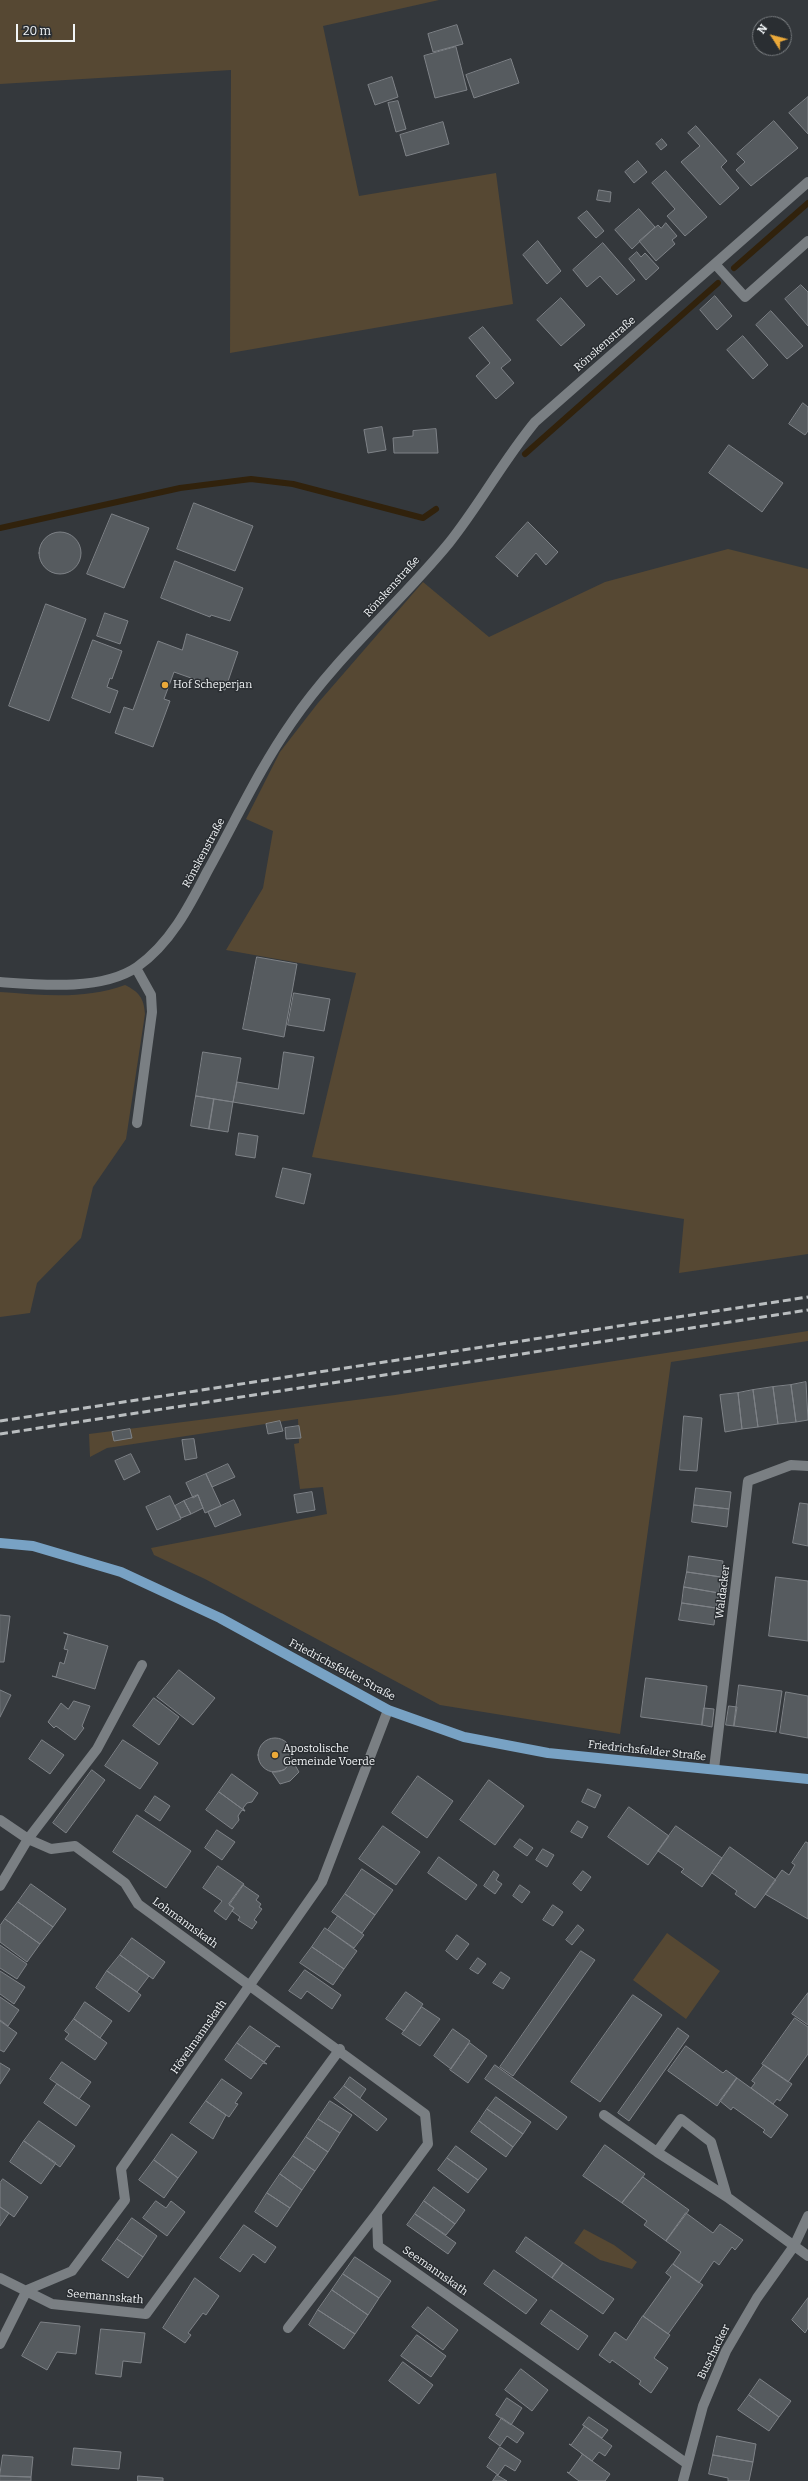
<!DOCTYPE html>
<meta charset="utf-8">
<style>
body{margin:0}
#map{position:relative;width:808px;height:2481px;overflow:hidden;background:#34383c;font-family:Bitter,serif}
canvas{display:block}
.north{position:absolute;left:752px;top:16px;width:40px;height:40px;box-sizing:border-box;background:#2a2e32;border:1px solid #7a7e81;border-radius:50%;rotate:306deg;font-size:11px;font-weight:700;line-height:16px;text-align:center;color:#f2f5f7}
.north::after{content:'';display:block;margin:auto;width:14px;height:18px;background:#eba939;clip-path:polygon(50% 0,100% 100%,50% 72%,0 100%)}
.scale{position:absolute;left:16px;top:24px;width:59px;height:18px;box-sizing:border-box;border:2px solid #f2f5f7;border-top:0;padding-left:5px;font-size:12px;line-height:14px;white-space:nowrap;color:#f2f5f7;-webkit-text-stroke:3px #2a2e32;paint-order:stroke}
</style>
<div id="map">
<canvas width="808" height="2481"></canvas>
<div class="north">N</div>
<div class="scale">20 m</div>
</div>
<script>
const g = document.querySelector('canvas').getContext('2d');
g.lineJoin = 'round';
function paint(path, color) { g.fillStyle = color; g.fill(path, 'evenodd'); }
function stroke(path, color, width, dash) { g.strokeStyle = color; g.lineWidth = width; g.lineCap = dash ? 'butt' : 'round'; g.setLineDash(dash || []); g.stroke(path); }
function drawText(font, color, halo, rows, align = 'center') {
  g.font = font + ' Bitter,serif'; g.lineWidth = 3; g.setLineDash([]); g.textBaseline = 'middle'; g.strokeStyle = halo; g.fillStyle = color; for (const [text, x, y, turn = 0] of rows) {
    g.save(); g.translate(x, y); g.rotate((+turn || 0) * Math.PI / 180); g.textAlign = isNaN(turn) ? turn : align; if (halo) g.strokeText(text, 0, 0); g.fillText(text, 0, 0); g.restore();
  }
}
paint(new Path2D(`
 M 0,0 L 439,0 L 323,26 L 359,196 L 496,173 L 513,304 L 230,353 L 231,70 L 0,84 Z
 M 728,549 L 808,569 L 808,1254 L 679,1273 L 684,1219 L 312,1157 L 356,973 L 226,950 L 263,888 L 273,831 L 246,819 L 280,752 L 318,703 L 423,582 L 489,637 L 605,582 Z
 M 125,985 C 139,992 144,998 145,1014 L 126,1139 L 93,1187 L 81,1238 L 37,1283 L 30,1313 L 0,1317 L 0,992 C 43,995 84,1000 125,985 Z
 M 808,1331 L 808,1341 L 671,1362 L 620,1734 L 440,1705 L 205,1579 L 154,1555 L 151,1548 L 327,1514 L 323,1487 L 300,1489 L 294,1444 L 299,1443 L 298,1419 L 107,1448 L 90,1457 L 89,1434 L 395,1395 Z
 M 667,1933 L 720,1971 L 686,2019 L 633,1980 Z
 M 584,2229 L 614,2245 L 637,2262 L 632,2269 L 600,2260 L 574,2243 Z`), '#564833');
stroke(new Path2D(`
 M 734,268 L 808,203
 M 525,454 L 718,283
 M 0,528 L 180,488 L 251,479 L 293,484 L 423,518 L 436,509`), '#31220c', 6);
const building = new Path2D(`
 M 457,25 L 463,44 L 433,52 L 428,34 Z
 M 456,47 L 467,90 L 435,98 L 424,56 Z
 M 511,59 L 519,83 L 474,98 L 466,75 Z
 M 392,77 L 398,97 L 375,105 L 368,85 Z
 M 808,97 L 808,134 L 789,113 Z
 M 398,101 L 406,129 L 396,132 L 388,103 Z
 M 774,121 L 798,148 L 751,186 L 736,170 L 745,162 L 737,154 Z
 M 443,122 L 449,144 L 406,156 L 400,135 Z
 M 696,126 L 727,161 L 721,167 L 739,188 L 720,205 L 681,162 L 700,146 L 688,133 Z
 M 662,139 L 667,145 L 661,150 L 656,144 Z
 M 638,161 L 647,172 L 634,183 L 625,172 Z
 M 666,171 L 707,217 L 685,236 L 667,216 L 675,209 L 652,183 Z
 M 599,190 L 611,192 L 610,202 L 597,200 Z
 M 639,209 L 655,227 L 632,249 L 615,230 Z
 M 587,211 L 604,231 L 596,238 L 578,218 Z
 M 666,223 L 677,236 L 672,240 L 675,244 L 656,261 L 639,241 L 658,225 L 661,228 Z
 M 538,241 L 561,271 L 547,284 L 523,255 Z
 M 603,243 L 635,280 L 617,295 L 600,276 L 587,287 L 573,270 Z
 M 637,252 L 641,257 L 645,253 L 659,268 L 646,280 L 629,259 Z
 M 801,285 L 808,292 L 808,326 L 785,299 Z
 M 715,296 L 732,316 L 717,330 L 700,310 Z
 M 561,298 L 585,325 L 561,346 L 537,320 Z
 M 771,311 L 803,346 L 787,359 L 756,325 Z
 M 483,327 L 511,360 L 501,368 L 514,383 L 496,399 L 476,376 L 490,363 L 469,338 Z
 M 743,336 L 768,365 L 753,379 L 727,350 Z
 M 803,403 L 808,407 L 808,431 L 805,435 L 789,424 Z
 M 382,427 L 386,450 L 368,453 L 364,430 Z
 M 436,429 L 438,453 L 394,453 L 393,438 L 413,436 L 413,431 Z
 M 729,445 L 783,483 L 762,512 L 709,473 Z
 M 194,503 L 253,526 L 235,571 L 177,549 Z
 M 112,514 L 149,528 L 124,588 L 87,574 Z
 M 528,522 L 558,552 L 546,565 L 536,553 L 517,575 L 518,577 L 496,557 Z
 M39 553a21 21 0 1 1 42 0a21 21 0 1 1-42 0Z
 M 175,561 L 243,588 L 230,621 L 211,615 L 210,617 L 161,598 Z
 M 46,604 L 86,619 L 49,721 L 9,706 Z
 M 105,613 L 128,621 L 120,644 L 97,636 Z
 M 187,634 L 238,652 L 225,690 L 174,672 L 164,699 L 170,701 L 153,747 L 115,733 L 124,707 L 133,710 L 158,641 L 182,650 Z
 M 93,640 L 122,651 L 112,679 L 110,678 L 107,687 L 118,691 L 110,713 L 72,698 Z
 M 257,957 L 297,964 L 284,1037 L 243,1029 Z
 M 294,993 L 330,999 L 324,1031 L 288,1025 Z
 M 203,1052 L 241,1058 L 233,1102 L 196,1096 Z
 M 284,1052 L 314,1057 L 304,1114 L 233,1102 L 237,1082 L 278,1089 Z
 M 196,1096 L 214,1099 L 209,1129 L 191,1126 Z
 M 214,1099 L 233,1102 L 228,1132 L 209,1129 Z
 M 239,1133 L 258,1136 L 255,1158 L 236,1155 Z
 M 283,1168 L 311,1174 L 304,1204 L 276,1197 Z
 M 806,1382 L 808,1420 L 796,1422 L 791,1385 Z
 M 791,1385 L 796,1422 L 778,1424 L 773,1387 Z
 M 773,1387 L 778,1424 L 758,1427 L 753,1390 Z
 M 753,1390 L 758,1427 L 742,1429 L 738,1393 Z
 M 738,1393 L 742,1429 L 725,1432 L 720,1395 Z
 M 684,1416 L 702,1418 L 697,1471 L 680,1470 Z
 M 280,1421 L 283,1431 L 268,1434 L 266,1424 Z
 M 299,1426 L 301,1438 L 286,1439 L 285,1428 Z
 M 130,1429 L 132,1438 L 114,1441 L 112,1432 Z
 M 194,1439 L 197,1458 L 185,1460 L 182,1440 Z
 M 131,1454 L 140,1472 L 124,1480 L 115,1461 Z
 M 228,1464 L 235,1477 L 212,1487 L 206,1474 Z
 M 206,1474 L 221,1506 L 205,1513 L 198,1495 L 193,1498 L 186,1483 Z
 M 696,1488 L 731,1492 L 729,1509 L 694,1505 Z
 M 312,1492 L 315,1510 L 297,1513 L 294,1495 Z
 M 198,1495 L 203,1508 L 191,1514 L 184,1501 Z
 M 170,1496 L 181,1519 L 157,1530 L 146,1507 Z
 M 234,1500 L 241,1515 L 215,1527 L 208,1512 Z
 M 184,1501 L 191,1514 L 181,1518 L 175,1506 Z
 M 800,1503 L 808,1504 L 808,1546 L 793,1543 Z
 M 694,1505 L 729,1509 L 727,1527 L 692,1522 Z
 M 689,1556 L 723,1561 L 721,1577 L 687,1572 Z
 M 687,1572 L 721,1577 L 719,1593 L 684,1587 Z
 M 776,1577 L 808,1581 L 808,1641 L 769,1636 Z
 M 684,1587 L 719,1593 L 716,1608 L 682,1603 Z
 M 682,1603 L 716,1608 L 714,1625 L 679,1620 Z
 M 0,1615 L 10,1616 L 4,1662 L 0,1662 Z
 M 64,1633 L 108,1646 L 95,1689 L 52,1676 L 56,1677 L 60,1662 L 64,1664 L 68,1650 L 64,1649 L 68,1635 Z
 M 179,1670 L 215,1698 L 193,1725 L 157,1697 Z
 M 646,1678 L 707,1686 L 702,1725 L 641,1717 Z
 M 739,1685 L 782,1691 L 776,1732 L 734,1726 Z
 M 0,1690 L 11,1695 L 0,1717 Z
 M 786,1692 L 808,1696 L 808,1738 L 780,1733 Z
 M 154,1698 L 179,1717 L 159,1745 L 133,1726 Z
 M 74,1701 L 90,1706 L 82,1726 L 84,1728 L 75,1740 L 56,1726 L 54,1728 L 48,1722 L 61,1703 L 68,1709 Z
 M 729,1706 L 737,1707 L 734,1726 L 726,1725 Z
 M 704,1708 L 714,1709 L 712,1727 L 702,1725 Z
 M258 1755a17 17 0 1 1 34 0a17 17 0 1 1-34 0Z
 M 42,1740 L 64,1755 L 50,1774 L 29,1759 Z
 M 123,1740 L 158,1763 L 140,1789 L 105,1766 Z
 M 292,1760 L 299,1772 L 290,1781 L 280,1784 L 272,1772 L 284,1770 Z
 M 92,1770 L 105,1780 L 66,1833 L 53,1823 Z
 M 232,1774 L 258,1793 L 252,1802 L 247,1803 L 243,1808 L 245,1811 L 219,1792 Z
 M 418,1776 L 453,1801 L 427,1838 L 392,1813 Z
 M 489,1780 L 524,1806 L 495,1845 L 460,1820 Z
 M 588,1789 L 601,1795 L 595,1808 L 582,1802 Z
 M 219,1792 L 245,1811 L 242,1810 L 238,1816 L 239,1820 L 232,1829 L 206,1810 Z
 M 155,1796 L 170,1806 L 160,1821 L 145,1811 Z
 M 629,1807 L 669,1836 L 648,1865 L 608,1837 Z
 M 137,1815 L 191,1851 L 166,1888 L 113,1852 Z
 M 578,1821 L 588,1827 L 582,1838 L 571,1832 Z
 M 383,1826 L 420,1852 L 396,1885 L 359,1859 Z
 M 676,1826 L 722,1858 L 702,1887 L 681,1872 L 684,1869 L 658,1851 Z
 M 217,1830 L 235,1842 L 222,1860 L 205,1848 Z
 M 520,1839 L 533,1848 L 527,1856 L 514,1847 Z
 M 806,1842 L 808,1843 L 808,1919 L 765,1894 L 782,1870 L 789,1875 L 795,1865 L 792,1863 Z
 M 730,1847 L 776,1880 L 755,1908 L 735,1894 L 737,1891 L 712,1873 Z
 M 543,1849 L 554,1855 L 547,1867 L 536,1860 Z
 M 439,1857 L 477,1885 L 466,1900 L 428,1873 Z
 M 218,1866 L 244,1884 L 229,1905 L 234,1908 L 226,1920 L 214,1911 L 222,1901 L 203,1888 Z
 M 362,1869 L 393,1890 L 375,1915 L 345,1894 Z
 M 494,1871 L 499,1875 L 496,1880 L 502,1884 L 495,1894 L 484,1886 Z
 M 583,1871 L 591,1877 L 581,1891 L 573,1884 Z
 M 31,1884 L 66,1909 L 53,1927 L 18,1902 Z
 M 243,1885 L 259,1896 L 256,1900 L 261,1904 L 259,1907 L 262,1909 L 254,1920 L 257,1922 L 252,1929 L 238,1920 L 240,1917 L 232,1911 L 234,1908 L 229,1904 Z
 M 520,1885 L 530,1892 L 522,1903 L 513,1896 Z
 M 345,1894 L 375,1915 L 362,1933 L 332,1912 Z
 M 18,1902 L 53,1927 L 40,1944 L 5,1919 Z
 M 553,1905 L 563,1912 L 553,1926 L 543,1920 Z
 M 338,1916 L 364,1935 L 354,1948 L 328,1930 Z
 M 5,1919 L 40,1944 L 27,1962 L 0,1942 L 0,1926 Z
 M 578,1925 L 584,1930 L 572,1945 L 566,1940 Z
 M 325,1928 L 357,1951 L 344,1969 L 312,1947 Z
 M 457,1935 L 469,1944 L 457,1960 L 446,1951 Z
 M 132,1938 L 165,1962 L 153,1979 L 120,1955 Z
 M 0,1945 L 27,1964 L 17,1979 L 0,1968 Z
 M 312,1947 L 344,1969 L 333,1985 L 300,1963 Z
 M 581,1951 L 595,1960 L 513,2076 L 500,2067 Z
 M 120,1955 L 149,1976 L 137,1992 L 107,1971 Z
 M 478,1958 L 486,1964 L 478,1974 L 470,1969 Z
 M 305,1970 L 341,1995 L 332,2009 L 307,1991 L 301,1999 L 289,1991 Z
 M 0,1971 L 25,1987 L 14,2004 L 0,1994 Z
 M 107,1971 L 141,1995 L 129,2012 L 96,1988 Z
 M 501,1972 L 510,1978 L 503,1989 L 493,1983 Z
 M 406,1992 L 423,2004 L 404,2031 L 386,2019 Z
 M 808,1993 L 808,2025 L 792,2014 Z
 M 633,1995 L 662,2015 L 600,2102 L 571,2082 Z
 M 0,1997 L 19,2010 L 8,2026 L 0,2020 Z
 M 85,2002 L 112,2021 L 100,2038 L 74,2019 Z
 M 422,2007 L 440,2019 L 420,2046 L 402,2034 Z
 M 795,2018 L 808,2027 L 808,2054 L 788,2082 L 762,2064 Z
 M 74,2019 L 107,2043 L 95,2060 L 65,2039 L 69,2034 L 65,2031 Z
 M 0,2021 L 17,2033 L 4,2052 L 0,2050 Z
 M 250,2026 L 280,2047 L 276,2046 L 264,2062 L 237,2043 Z
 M 678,2028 L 689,2036 L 629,2121 L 618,2113 Z
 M 453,2029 L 470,2041 L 451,2069 L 434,2056 Z
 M 237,2043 L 267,2064 L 263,2063 L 251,2079 L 225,2060 Z
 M 470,2043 L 487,2056 L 468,2083 L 450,2070 Z
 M 686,2046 L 723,2073 L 726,2070 L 737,2078 L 717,2106 L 668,2071 Z
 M 62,2062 L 91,2082 L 79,2099 L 50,2079 Z
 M 0,2063 L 10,2069 L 0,2084 Z
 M 495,2065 L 567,2117 L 557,2130 L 485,2079 Z
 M 764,2065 L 792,2084 L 780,2101 L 777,2099 L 773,2104 L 751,2088 L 755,2083 L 752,2081 Z
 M 350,2077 L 366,2089 L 360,2098 L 344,2086 Z
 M 737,2078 L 788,2115 L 771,2138 L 763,2132 L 765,2130 L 733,2107 L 731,2110 L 720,2101 Z
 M 222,2079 L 242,2093 L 235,2103 L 238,2104 L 229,2117 L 206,2101 Z
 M 57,2084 L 90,2106 L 76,2126 L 44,2103 Z
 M 344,2086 L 387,2119 L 377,2131 L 334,2098 Z
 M 496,2097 L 531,2122 L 523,2134 L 487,2109 Z
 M 206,2101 L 226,2115 L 213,2139 L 190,2123 Z
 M 330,2101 L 352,2115 L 340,2133 L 318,2119 Z
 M 487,2109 L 523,2134 L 513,2147 L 479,2121 Z
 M 318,2119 L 340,2133 L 328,2152 L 306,2137 Z
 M 39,2121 L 75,2146 L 60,2167 L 24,2141 Z
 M 479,2121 L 513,2147 L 506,2157 L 471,2132 Z
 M 172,2134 L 197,2152 L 178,2178 L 154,2160 Z
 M 306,2137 L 328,2152 L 315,2171 L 293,2156 Z
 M 24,2141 L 56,2163 L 41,2184 L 10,2162 Z
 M 605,2145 L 645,2174 L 622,2203 L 583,2176 Z
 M 456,2146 L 487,2169 L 478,2180 L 447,2158 Z
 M 293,2156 L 315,2171 L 302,2190 L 280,2174 Z
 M 447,2158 L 478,2180 L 468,2193 L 438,2170 Z
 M 154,2160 L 178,2178 L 164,2198 L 139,2180 Z
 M 280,2174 L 302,2190 L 290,2208 L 267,2193 Z
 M 643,2177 L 689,2210 L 666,2241 L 644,2225 L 647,2221 L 622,2203 Z
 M 3,2179 L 28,2197 L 14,2217 L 0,2207 L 0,2183 Z
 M 434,2187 L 465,2210 L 455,2224 L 424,2201 Z
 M 267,2193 L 290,2208 L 277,2227 L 255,2212 Z
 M 156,2201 L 166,2208 L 171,2201 L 185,2212 L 167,2236 L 143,2218 Z
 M 424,2201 L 455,2224 L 446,2235 L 415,2214 Z
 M 0,2207 L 9,2213 L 0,2226 Z
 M 686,2213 L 713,2233 L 720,2224 L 743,2240 L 735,2250 L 732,2247 L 719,2265 L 714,2261 L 699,2283 L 673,2264 L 681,2252 L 666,2241 Z
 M 415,2214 L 456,2243 L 448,2254 L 407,2225 Z
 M 132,2218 L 157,2236 L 143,2257 L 117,2239 Z
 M 244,2225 L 276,2247 L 265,2263 L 253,2254 L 240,2272 L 220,2258 Z
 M 526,2237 L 563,2263 L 552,2278 L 516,2252 Z
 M 117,2239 L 143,2257 L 128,2278 L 102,2260 Z
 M 355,2257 L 391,2281 L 379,2298 L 343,2274 Z
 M 563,2263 L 614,2299 L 603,2314 L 552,2278 Z
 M 673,2264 L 703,2285 L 668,2334 L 643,2316 L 671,2277 L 666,2273 Z
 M 494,2270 L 537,2300 L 526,2314 L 484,2284 Z
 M 343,2274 L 379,2298 L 368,2315 L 332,2290 Z
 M 195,2278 L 219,2296 L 206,2315 L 203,2313 L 188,2333 L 191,2335 L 185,2343 L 163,2328 Z
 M 332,2290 L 368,2315 L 355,2334 L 318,2310 Z
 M 808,2298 L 808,2328 L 805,2333 L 792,2320 Z
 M 428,2307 L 458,2330 L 443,2350 L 412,2327 Z
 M 318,2310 L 355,2334 L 344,2349 L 309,2325 Z
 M 551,2310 L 588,2336 L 578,2350 L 541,2324 Z
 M 643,2316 L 670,2335 L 654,2358 L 668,2368 L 651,2393 L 639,2384 L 641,2381 L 612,2360 L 610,2363 L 599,2355 L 615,2332 L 626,2340 Z
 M 41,2322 L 80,2326 L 76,2354 L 57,2352 L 47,2370 L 22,2356 Z
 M 101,2329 L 145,2333 L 141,2363 L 123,2361 L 121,2377 L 96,2374 Z
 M 417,2335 L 446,2356 L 431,2377 L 401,2356 Z
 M 403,2362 L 433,2385 L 419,2404 L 389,2381 Z
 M 521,2369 L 548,2390 L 532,2411 L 505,2390 Z
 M 760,2379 L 791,2401 L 779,2417 L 749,2395 Z
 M 749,2395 L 779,2417 L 769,2431 L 738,2410 Z
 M 507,2398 L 522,2408 L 511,2425 L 496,2415 Z
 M 589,2417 L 608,2430 L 602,2438 L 583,2425 Z
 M 502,2418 L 524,2433 L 517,2443 L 507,2436 L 500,2446 L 489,2438 Z
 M 583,2425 L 612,2446 L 605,2456 L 599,2452 L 592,2461 L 569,2444 L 571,2445 L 584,2427 Z
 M 717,2436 L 756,2444 L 753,2462 L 713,2455 Z
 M 500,2447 L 521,2461 L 515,2471 L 505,2465 L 498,2475 L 487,2467 Z
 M 74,2448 L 121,2452 L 119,2469 L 72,2465 Z
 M 581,2453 L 610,2474 L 605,2481 L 579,2481 L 567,2472 L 569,2473 L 582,2455 Z
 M 3,2455 L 33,2457 L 31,2477 L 0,2476 Z
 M 713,2455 L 753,2462 L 749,2481 L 728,2481 L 728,2478 L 709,2474 Z
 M 497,2475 L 507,2481 L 493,2481 Z
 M 0,2476 L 31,2477 L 31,2481 L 0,2481 Z
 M 138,2476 L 163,2478 L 163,2481 L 138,2481 Z`);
paint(building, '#565b5f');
stroke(building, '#7e8287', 1);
stroke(new Path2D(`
 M 715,264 L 745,297 L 808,241
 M 136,968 L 151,995 L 152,1012 L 137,1123
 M 0,982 C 40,985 102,991 137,967 C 170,944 189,907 207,872 C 235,822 259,769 292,722 C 337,656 399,604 449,543 C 480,504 503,461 535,422 L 808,182
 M 714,1769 L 748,1481 L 791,1465 L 808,1466
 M 0,1820 L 28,1839 L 51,1849 L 75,1846 L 125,1883 L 138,1904 L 425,2114 L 428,2144 L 377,2213 L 378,2246 L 686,2463
 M 0,1886 L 28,1839 L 97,1749 L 142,1665
 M 604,2115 L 657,2152 L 727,2197 L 808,2256
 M 657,2152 L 681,2119 L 711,2142 L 727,2197
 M 0,2278 L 52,2304 L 146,2314 L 340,2049
 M 288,2328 L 377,2213
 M 0,2344 L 27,2290 L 72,2271 L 125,2200 L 121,2169 L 322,1882 L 388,1710
 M 683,2481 L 703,2406 L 726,2351 L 757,2298 L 794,2246 L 808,2216`), '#7a7f83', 10);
stroke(new Path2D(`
 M 0,1543 L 33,1546 L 121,1572 L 220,1618 L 388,1710 L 464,1737 L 548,1753 L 808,1779`), '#78a2c4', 10);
stroke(new Path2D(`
 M 0,1421 L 808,1297
 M 0,1434 L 808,1310`), '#babec0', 3, [8, 4]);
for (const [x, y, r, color] of [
 [165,685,4,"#eba939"],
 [275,1755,4,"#eba939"]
]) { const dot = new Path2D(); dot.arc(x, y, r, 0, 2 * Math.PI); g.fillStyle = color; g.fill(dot); stroke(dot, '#2a2e32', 1.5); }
drawText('11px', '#f2f5f7', '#2a2e32', [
 ["Rönskenstraße",605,344,-41],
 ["Rönskenstraße",392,587,-48],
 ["Rönskenstraße",204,853,-62],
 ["Waldacker",723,1592,-83],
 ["Friedrichsfelder Straße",342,1670,28],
 ["Friedrichsfelder Straße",647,1751,6],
 ["Lohmannskath",185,1923,36],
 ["Hövelmannskath",199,2037,-55],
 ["Seemannskath",435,2271,35],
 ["Seemannskath",105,2297,5],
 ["Buschacker",714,2352,-64]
]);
drawText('11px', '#f2f5f7', '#2a2e32', [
 ["Hof Scheperjan",173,685],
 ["Apostolische",283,1749],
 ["Gemeinde Voerde",283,1762]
], 'left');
</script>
